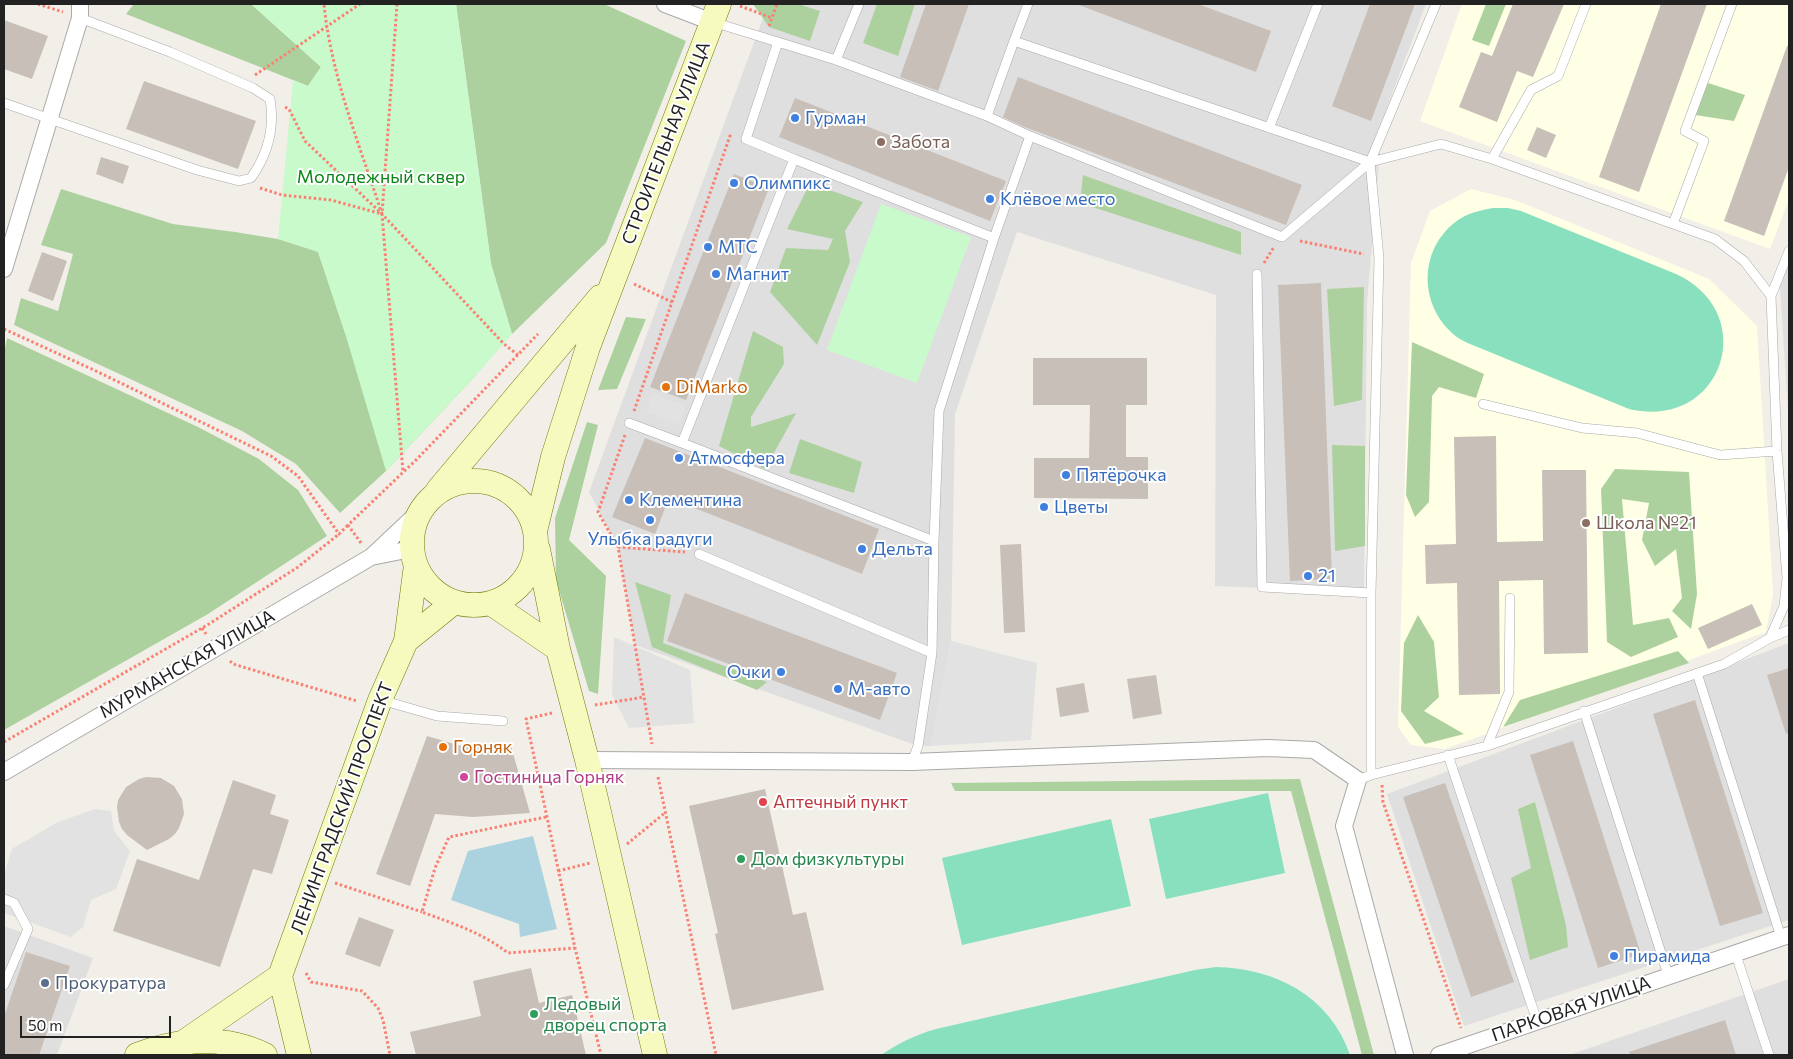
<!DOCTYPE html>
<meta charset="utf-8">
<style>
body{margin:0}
#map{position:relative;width:1793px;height:1059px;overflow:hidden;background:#f2efe9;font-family:Commissioner,sans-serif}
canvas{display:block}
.frame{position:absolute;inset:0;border:5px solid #222;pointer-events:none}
.scale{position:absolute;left:20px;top:1016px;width:151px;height:22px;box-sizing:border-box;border:2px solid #222;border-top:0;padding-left:6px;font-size:15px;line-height:18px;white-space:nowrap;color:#222;-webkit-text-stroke:4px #fff;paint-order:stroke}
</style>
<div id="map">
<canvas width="1793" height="1059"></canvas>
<div class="frame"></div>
<div class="scale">50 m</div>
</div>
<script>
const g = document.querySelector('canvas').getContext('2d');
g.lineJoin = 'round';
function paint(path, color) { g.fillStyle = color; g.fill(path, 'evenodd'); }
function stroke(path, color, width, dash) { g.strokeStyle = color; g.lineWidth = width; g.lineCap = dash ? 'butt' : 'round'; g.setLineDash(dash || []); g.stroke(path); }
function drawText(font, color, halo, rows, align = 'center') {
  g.font = font + ' Commissioner,sans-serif'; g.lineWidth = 4; g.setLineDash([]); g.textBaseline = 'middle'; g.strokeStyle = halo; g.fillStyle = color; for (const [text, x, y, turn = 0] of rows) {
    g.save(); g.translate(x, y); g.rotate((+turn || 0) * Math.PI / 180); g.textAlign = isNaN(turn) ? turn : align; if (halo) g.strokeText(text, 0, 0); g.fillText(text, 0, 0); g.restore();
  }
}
paint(new Path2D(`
 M 768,4 L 1426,4 L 1383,118 L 1367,302 L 1364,592 L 1215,586 L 1216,295 L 1017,232 L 955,414 L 951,641 L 931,746 L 918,746 L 635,645 L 618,547 L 589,492 Z
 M 1789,262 L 1789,426 L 1780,287 Z
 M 1789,643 L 1789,920 L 1464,1026 L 1387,794 Z
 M 4,926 L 93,958 L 57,1055 L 4,1055 Z
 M 1789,979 L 1789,1055 L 1569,1055 Z`), '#e0dfdf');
paint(new Path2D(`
 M 1462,4 L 1789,4 L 1789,199 L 1770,249 L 1420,121 Z
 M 1471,189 L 1515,200 L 1709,279 L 1757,326 L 1773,594 L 1766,632 L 1445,749 L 1411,745 L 1398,727 L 1411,263 L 1430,211 Z`), '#ffffe5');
paint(new Path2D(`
 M 134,4 L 251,4 L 321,67 L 308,86 L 126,14 Z
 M 456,4 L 604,4 L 686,41 L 606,243 L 512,334 L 491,264 Z
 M 753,4 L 798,4 L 820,11 L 810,41 L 769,27 Z
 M 877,4 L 915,4 L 898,56 L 863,43 Z
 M 1486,4 L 1506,4 L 1489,46 L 1472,40 Z
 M 1702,81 L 1745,95 L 1734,121 L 1695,115 Z
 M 1083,175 L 1241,232 L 1241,255 L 1080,203 Z
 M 810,183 L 863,202 L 845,231 L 850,262 L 817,345 L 770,292 L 786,248 L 828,250 L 833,239 L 787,229 Z
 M 61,189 L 173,224 L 235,232 L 278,239 L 318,251 L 345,333 L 477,374 L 386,471 L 340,513 L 296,464 L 242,431 L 14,325 L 21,298 L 58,311 L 73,254 L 41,245 Z
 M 1364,287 L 1362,400 L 1334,406 L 1327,289 Z
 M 626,317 L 646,319 L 617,389 L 598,390 Z
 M 753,331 L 783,347 L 784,364 L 751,417 L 751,427 L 796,413 L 765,469 L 719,446 Z
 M 7,338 L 198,427 L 259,459 L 298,490 L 327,536 L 208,614 L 4,730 L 4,354 Z
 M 1412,342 L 1484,374 L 1476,398 L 1439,387 L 1432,396 L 1429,502 L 1415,517 L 1406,495 Z
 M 587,422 L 598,425 L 569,540 L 606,576 L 598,694 L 589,691 L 556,580 L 555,518 Z
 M 800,439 L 862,462 L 854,493 L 789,473 Z
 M 1332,445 L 1365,446 L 1365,546 L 1335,551 Z
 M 1615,469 L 1689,472 L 1697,594 L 1691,629 L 1672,611 L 1682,598 L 1676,549 L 1655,566 L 1642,540 L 1649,503 L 1622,499 L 1633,625 L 1669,618 L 1678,637 L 1631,657 L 1607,642 L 1601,489 Z
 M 635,582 L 671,595 L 663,643 L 767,682 L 757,690 L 652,647 Z
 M 1418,615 L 1434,642 L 1439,697 L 1424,711 L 1464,734 L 1425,744 L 1401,711 L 1404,643 Z
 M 1678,651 L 1689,663 L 1503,727 L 1520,700 Z
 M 1300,779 L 1374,1055 L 1362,1055 L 1291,791 L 955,791 L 951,783 Z
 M 1535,802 L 1566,925 L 1568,947 L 1530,960 L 1511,878 L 1531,868 L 1518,809 Z`), '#add19e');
paint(new Path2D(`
 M 251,4 L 456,4 L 491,264 L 512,334 L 477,374 L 386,471 L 345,333 L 318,252 L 278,239 L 293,80 L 308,86 L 321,67 Z
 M 881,204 L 971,237 L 917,383 L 827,350 Z`), '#c8facc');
paint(new Path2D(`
 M 1493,208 L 1508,208 L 1521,211 L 1676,274 C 1762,314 1722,431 1629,409 L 1475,346 C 1465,342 1456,338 1449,330 C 1416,296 1422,241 1463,217 C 1472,212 1482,210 1493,208 Z
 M 1268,793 L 1285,873 L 1166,899 L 1149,819 Z
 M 1111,819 L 1131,906 L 962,945 L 942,858 Z
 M 1216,967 C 1275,968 1330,996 1350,1055 L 881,1055 C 899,1043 915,1035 936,1029 L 1195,970 Z`), '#88e0be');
paint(new Path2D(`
 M 653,393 L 686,406 L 680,424 L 646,412 Z
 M 614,637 L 690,670 L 694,723 L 629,728 L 612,694 Z
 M 951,641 L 1037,663 L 1031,740 L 931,746 Z
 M 95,809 L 111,811 L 114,831 L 130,851 L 116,889 L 91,900 L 83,927 L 71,937 L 4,913 L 4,875 L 12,849 L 58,822 Z`), '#e2e2e2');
paint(new Path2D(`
 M 533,836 L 557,929 L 520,937 L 519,924 L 451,900 L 468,851 Z`), '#aad3df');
paint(new Path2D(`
 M 926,4 L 969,4 L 938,91 L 900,77 Z
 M 1079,4 L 1198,4 L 1271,31 L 1256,72 L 1079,5 Z
 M 1370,4 L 1415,4 L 1371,121 L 1332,106 Z
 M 1513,4 L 1564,4 L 1533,77 L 1517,71 L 1497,122 L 1459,107 L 1481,52 L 1492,56 Z
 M 1661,4 L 1707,4 L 1639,192 L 1599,177 Z
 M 4,20 L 48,36 L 32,79 L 4,69 Z
 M 1787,46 L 1789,46 L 1789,167 L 1764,236 L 1724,221 Z
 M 1018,77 L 1302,185 L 1286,225 L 1022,126 L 1003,117 Z
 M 144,81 L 256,121 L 238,169 L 126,129 Z
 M 795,98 L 1006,181 L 990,221 L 779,137 Z
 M 1537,127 L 1556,135 L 1546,158 L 1527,150 Z
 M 101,157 L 129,166 L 123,184 L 96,174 Z
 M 734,174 L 769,188 L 686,400 L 650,387 Z
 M 42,252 L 67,261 L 53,301 L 28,291 Z
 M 1321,283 L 1332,579 L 1290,581 L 1278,285 Z
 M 1033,358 L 1147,358 L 1147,405 L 1126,405 L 1126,457 L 1148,457 L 1148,499 L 1034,498 L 1034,458 L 1089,458 L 1090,405 L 1033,405 Z
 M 1496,436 L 1497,542 L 1543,541 L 1542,470 L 1586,470 L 1588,653 L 1544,654 L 1543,580 L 1499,581 L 1500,694 L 1459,695 L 1457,583 L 1426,584 L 1425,545 L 1456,544 L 1454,437 Z
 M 645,438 L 879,529 L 862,574 L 669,498 L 655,534 L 612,517 Z
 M 1021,544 L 1025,632 L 1004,633 L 1000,545 Z
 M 685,593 L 897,673 L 880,720 L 667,641 Z
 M 1752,604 L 1762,625 L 1708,649 L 1698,628 Z
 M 1789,668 L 1789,733 L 1786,734 L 1767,675 Z
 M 1156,675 L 1162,714 L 1133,719 L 1127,679 Z
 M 1084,683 L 1089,712 L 1060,717 L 1056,688 Z
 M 1695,700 L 1763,913 L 1720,926 L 1653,714 Z
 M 427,736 L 465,747 L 511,746 L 530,813 L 473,817 L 435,814 L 410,886 L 376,874 Z
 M 1573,741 L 1641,954 L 1598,968 L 1530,755 Z
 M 146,777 L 161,778 L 174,786 L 182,799 L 184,814 L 179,828 L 175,834 L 169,839 L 147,850 L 127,835 L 122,829 L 119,822 L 117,807 L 118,800 L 126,787 L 139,779 Z
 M 233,780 L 276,795 L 270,814 L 289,820 L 272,874 L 253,869 L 220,967 L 113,931 L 137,859 L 199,880 Z
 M 1445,783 L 1514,982 L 1471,997 L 1403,797 Z
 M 765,789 L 793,915 L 806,912 L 824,990 L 732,1010 L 715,934 L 718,933 L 689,806 Z
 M 359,917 L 394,930 L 380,967 L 345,954 Z
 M 26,952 L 70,966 L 39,1055 L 4,1055 L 4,1017 Z
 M 531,968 L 539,1003 L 572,995 L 586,1055 L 416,1055 L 410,1032 L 481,1016 L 473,981 Z
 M 1725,1020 L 1736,1055 L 1630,1055 L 1629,1052 Z`), '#c7bfb8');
const lane = new Path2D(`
 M 713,22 L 836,60 L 987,116 L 1014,41 L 1370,162 L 1436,4
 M 1014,41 L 1028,4
 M 778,42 L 746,139 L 794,159
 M 836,60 L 859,4
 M 4,103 L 197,170 L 239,181 L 251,178 C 268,154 275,128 270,99 L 253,88 L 170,52 L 80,18
 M 1269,128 L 1318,4
 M 1030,136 L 1282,237 L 1370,162
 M 1492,159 L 1531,90 L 1558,76 L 1586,4
 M 1673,224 L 1704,141 L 1685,131 L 1732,4
 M 1257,274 L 1262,587 L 1371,593
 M 1771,296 L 1789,251
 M 1483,404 L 1582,428 L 1637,433 L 1720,455 L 1777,451
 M 629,423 L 682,443
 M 934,541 L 682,443 L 794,159 L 994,238
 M 699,554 L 932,653
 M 1697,673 L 1781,937
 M 381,700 L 437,716 L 503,721
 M 1584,711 L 1668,975
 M 1487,746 L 1509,692 L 1510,598
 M 1448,755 L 1537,1021
 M 912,762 L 918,746 L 932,653 L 934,541 L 939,411 L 994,238 L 1030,136 L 987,116
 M 1371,775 L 1487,746 L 1724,664 L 1770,638 L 1789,630
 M 1358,780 L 1371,775 L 1371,593 L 1379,258 L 1370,162 L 1441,144 L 1492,159 L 1715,239 L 1744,261 L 1771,296 L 1777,451 L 1787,578 L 1784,606 L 1770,638
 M 4,899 L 14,903 L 28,929 L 4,985
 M 1735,952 L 1769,1055`);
const street = new Path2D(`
 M 665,4 L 712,22
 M 4,269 L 80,18 L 80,4
 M 371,557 L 411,549
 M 587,760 L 912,762 L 1267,748 L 1314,750 L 1358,780 L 1344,826 L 1405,1055
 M 4,772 L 371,557 L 421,510
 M 1439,1055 L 1789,935`);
const secondary = new Path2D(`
 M412 543a62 62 0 1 1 124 0a62 62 0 1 1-124 0Z
 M 438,490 L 600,297
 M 536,527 L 553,457 L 588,347 L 719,4
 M 538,549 L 558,649 L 587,760 L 655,1055
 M 492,604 L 558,649
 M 406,641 L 453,603
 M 184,1042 L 280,976
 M 137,1055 C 179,1039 224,1035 265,1055
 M 299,1055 L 280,976 L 380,700 L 406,641 L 416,565`);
stroke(lane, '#a9a9a9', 10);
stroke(street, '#a9a9a9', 18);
stroke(secondary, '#707d05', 25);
stroke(new Path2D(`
 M 38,4 L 63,12
 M 397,4 L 382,214 L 403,472
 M 740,6 L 772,18
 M 769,26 L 777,4
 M 255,75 L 360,4
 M 285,107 L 289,109 L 305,141 L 382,214 L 504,344 L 518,355
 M 260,188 L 282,195 L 331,200 L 382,214 C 360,146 331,76 324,4
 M 1300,241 L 1364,254
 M 1264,263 L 1274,247
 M 634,284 L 672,302
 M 4,329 L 96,371 L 271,456 L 298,476 L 339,534 L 348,525
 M 634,411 L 731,133
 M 625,435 L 598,512 L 618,547 L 652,744
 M 361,543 L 348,525 L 417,459 L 538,334
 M 618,547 L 685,552
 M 202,628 L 206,634
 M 230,661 L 233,664 L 357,701
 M 595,705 L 644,697
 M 552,713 L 526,719 L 575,948 L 601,1055
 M 4,742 L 209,624 L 298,567 L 339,534
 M 658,777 L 716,1055
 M 1382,785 L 1383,802 L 1461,1028
 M 546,817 L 449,837 L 435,868 L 422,912 C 454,924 481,932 508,953 L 575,948
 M 627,844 L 666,812
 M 558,871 L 590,863
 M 335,883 L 422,912
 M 306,973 L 311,982 L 362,991 L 378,1008 L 383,1020 L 390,1055`), '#fa8072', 3, [2.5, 2.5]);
stroke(lane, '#fff', 9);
stroke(street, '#fff', 16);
stroke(secondary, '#f7fabf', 24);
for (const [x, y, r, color] of [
 [795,118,5,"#3f7fe0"],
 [881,142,5,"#8d6e63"],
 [734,183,5,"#3f7fe0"],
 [990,199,5,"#3f7fe0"],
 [708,247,5,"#3f7fe0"],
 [716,274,5,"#3f7fe0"],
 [666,387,5,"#e8710a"],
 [679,458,5,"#3f7fe0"],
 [1066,475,5,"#3f7fe0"],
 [629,500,5,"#3f7fe0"],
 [1044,507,5,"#3f7fe0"],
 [650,520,5,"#3f7fe0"],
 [1586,523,5,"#8d6e63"],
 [862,549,5,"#3f7fe0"],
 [1308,576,5,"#3f7fe0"],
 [781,672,5,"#3f7fe0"],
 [838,689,5,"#3f7fe0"],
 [443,747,5,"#e8710a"],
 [464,777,5,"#d1479c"],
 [763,802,5,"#e0444e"],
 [741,859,5,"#2e9e5b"],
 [1614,956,5,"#3f7fe0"],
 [45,983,5,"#5c6f8a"],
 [534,1014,5,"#2e9e5b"]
]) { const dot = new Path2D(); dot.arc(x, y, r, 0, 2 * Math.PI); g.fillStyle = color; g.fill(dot); stroke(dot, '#fff', 2); }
drawText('18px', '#366cbe', '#fff', [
 ["Гурман",805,118],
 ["Олимпикс",744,183],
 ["Клёвое место",1000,199],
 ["МТС",718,247],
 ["Магнит",726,274],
 ["Атмосфера",689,458],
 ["Пятёрочка",1076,475],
 ["Клементина",639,500],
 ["Цветы",1054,507],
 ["Улыбка радуги",650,539,"center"],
 ["Дельта",872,549],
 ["21",1318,576],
 ["Очки",771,672,"right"],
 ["М-авто",848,689],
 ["Пирамида",1624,956]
], 'left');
drawText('18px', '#785e54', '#fff', [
 ["Забота",891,142],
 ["Школа №21",1596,523]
], 'left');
drawText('18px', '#222', '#fff', [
 ["СТРОИТЕЛЬНАЯ УЛИЦА",666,143,-69],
 ["МУРМАНСКАЯ УЛИЦА",187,664,-30],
 ["ЛЕНИНГРАДСКИЙ ПРОСПЕКТ",342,808,-70],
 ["ПАРКОВАЯ УЛИЦА",1571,1009,-19]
]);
drawText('18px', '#0c8416', '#fff', [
 ["Молодежный сквер",381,177]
]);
drawText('18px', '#c56008', '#fff', [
 ["DiMarko",676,387],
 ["Горняк",453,747]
], 'left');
drawText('18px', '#b23c85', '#fff', [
 ["Гостиница Горняк",474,777]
], 'left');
drawText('18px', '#be3a42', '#fff', [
 ["Аптечный пункт",773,802]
], 'left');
drawText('18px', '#27864d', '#fff', [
 ["Дом физкультуры",751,859],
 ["Ледовый",544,1004],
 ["дворец спорта",544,1025]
], 'left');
drawText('18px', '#4e5e75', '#fff', [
 ["Прокуратура",55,983]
], 'left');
</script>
